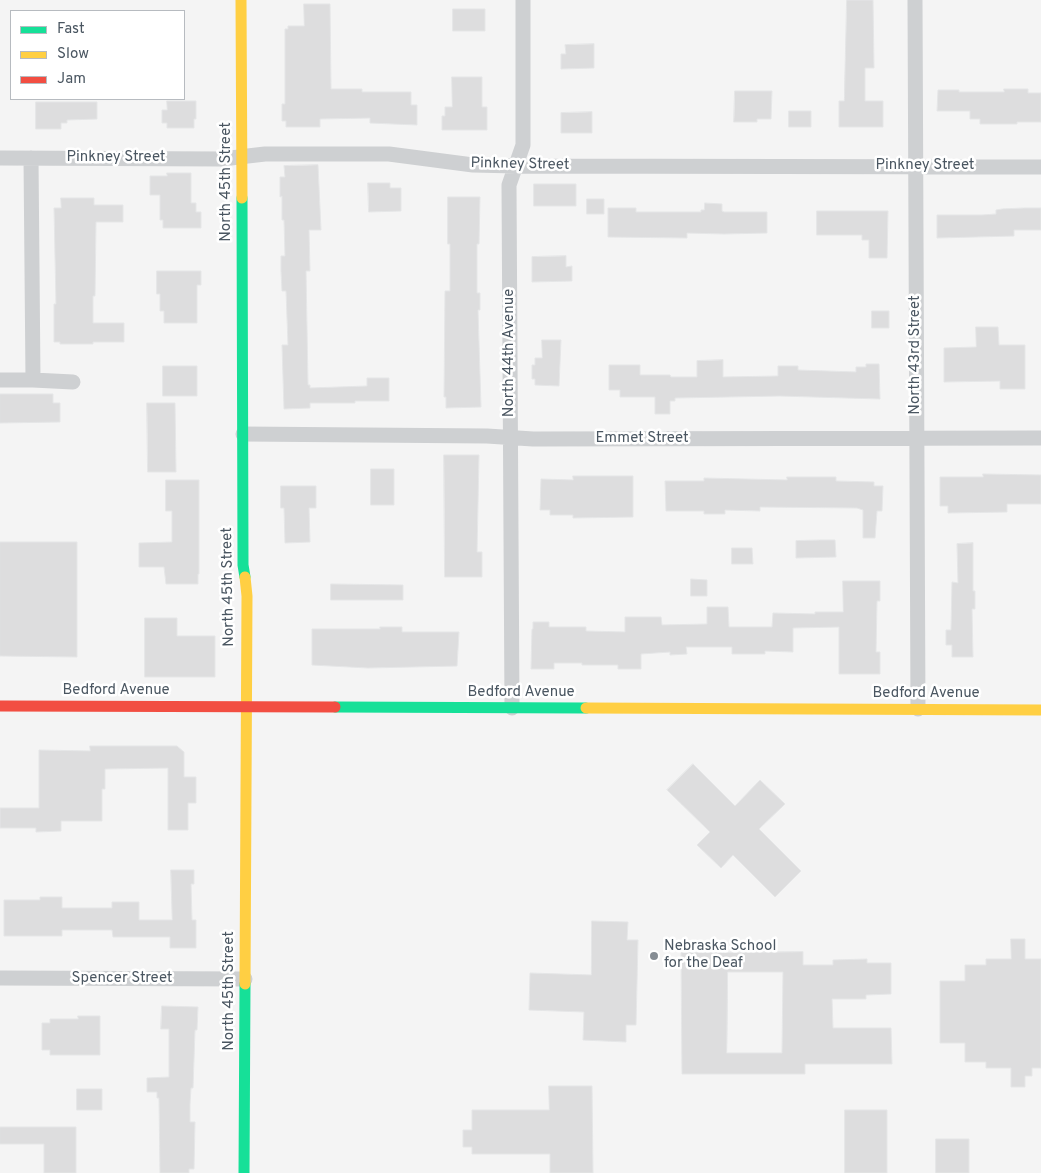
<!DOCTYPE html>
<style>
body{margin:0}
#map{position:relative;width:1041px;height:1173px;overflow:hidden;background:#f4f4f4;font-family:Overpass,sans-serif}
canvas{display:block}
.legend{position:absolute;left:10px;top:10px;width:175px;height:90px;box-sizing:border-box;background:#fff;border:1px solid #b7bbc0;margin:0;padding:6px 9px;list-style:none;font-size:15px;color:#4a5661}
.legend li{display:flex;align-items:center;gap:10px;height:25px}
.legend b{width:25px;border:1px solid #b7bbc0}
</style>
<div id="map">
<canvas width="1041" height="1173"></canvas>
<ul class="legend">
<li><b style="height:6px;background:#16e098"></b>Fast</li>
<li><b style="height:6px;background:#ffcf43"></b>Slow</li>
<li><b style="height:6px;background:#f24e42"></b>Jam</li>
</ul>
</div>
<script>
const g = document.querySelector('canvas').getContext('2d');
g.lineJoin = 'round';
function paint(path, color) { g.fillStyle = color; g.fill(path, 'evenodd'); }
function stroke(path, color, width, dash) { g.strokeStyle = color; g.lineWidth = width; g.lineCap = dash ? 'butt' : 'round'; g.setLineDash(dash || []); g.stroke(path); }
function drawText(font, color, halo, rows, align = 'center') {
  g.font = font + ' Overpass,sans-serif'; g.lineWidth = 5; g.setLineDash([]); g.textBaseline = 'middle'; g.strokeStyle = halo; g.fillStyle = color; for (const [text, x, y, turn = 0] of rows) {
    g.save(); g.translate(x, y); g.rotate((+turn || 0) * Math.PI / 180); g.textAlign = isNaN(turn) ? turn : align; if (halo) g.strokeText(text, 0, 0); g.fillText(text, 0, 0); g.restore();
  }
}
const building = new Path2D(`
 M 847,0 L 873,0 L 874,68 L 865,68 L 865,101 L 883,101 L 883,127 L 839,127 L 839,101 L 844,101 Z
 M 304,4 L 330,4 L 331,89 L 362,89 L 362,92 L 411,92 L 411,105 L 417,105 L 417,125 L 370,123 L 370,118 L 320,119 L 320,127 L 286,127 L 286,121 L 282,121 L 282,104 L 285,104 L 285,29 L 288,29 L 288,26 L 304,26 Z
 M 453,9 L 485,9 L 485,31 L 453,31 Z
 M 594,44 L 594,68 L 561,69 L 561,54 L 566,54 L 565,45 Z
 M 452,77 L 482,77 L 482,107 L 487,107 L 487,130 L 442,130 L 442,116 L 445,116 L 445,107 L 452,107 Z
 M 1004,89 L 1028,89 L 1028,93 L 1041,93 L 1041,122 L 1017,122 L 1017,124 L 980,124 L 980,119 L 970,119 L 970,111 L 937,111 L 938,90 L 959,90 L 959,92 L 1004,92 Z
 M 735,91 L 772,91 L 771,119 L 757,119 L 757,122 L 734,122 Z
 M 167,101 L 196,101 L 196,119 L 194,119 L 194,128 L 167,128 L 167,123 L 162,123 L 162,110 L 167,110 Z
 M 36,102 L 97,102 L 97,119 L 67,120 L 67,123 L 61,123 L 61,129 L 36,129 Z
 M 789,111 L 811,111 L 811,127 L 789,127 Z
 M 592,112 L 592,133 L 561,133 L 561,113 Z
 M 318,165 L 321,230 L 309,230 L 310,271 L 306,271 L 308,385 L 310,385 L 310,388 L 367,386 L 367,378 L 389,378 L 389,401 L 355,401 L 355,403 L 310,403 L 310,408 L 284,409 L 282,345 L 288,345 L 286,291 L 282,291 L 281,271 L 281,256 L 285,256 L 284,220 L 282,220 L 282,196 L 280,197 L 280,177 L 285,177 L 284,166 Z
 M 167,173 L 191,173 L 191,203 L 196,203 L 196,212 L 201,212 L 201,228 L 163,228 L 163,220 L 160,220 L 160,195 L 150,195 L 150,176 L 167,176 Z
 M 368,183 L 390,183 L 390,188 L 401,188 L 401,211 L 369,212 Z
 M 534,184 L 576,184 L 576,206 L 534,206 Z
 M 448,197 L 480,197 L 479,244 L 477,244 L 477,293 L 480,293 L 480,310 L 478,310 L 481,407 L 446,408 L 446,397 L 444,397 L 445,291 L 450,291 L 450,244 L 448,244 Z
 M 61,198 L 94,198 L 94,205 L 123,205 L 123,222 L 96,222 L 95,296 L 93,296 L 93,323 L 124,323 L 124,342 L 93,342 L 93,344 L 60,344 L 60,342 L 54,342 L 54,304 L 56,304 L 54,208 L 61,208 Z
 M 587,199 L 604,199 L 604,214 L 587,214 Z
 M 705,203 L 722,204 L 722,211 L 724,212 L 767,212 L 767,233 L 724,234 L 687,233 L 687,238 L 608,237 L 608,208 L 636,208 L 636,212 L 701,212 L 701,210 L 704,210 Z
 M 1024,208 L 1041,208 L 1041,230 L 1014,230 L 1014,236 L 937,238 L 937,215 L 982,215 L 996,214 L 996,210 L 1002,209 Z
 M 817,211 L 888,211 L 887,258 L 869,258 L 869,240 L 862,240 L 862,235 L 817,235 Z
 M 566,256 L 566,267 L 572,266 L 572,281 L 532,282 L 532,257 Z
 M 157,271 L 201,271 L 201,285 L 197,285 L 197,323 L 164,323 L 164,311 L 160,311 L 160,294 L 157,294 Z
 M 872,311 L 889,311 L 889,328 L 872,328 Z
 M 976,327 L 998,327 L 999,345 L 1025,345 L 1025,389 L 1000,389 L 1000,381 L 944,382 L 944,348 L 976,347 Z
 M 542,340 L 561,340 L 559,386 L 535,385 L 535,379 L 532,379 L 532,365 L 535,365 L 535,358 L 542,358 Z
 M 723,360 L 723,377 L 778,376 L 778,366 L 798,366 L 798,370 L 856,372 L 856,367 L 866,367 L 866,364 L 879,364 L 880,399 L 780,396 L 675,398 L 675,401 L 670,401 L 670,414 L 655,414 L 655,397 L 620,397 L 620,390 L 609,390 L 609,365 L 640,365 L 640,375 L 670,375 L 671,377 L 697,377 L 697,361 Z
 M 163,366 L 197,366 L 197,396 L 163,396 Z
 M 0,394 L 53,394 L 53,403 L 60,403 L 60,422 L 0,423 Z
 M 147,403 L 175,403 L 176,472 L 148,472 Z
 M 444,455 L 479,455 L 477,552 L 482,552 L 482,577 L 445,577 Z
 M 371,469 L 394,469 L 394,505 L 371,505 Z
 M 983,474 L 1041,475 L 1041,504 L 1007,504 L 1007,512 L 948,513 L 948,506 L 940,506 L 940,477 L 983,477 Z
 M 573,476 L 633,476 L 633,517 L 573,518 L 573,515 L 550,515 L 550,510 L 540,510 L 541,479 L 573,480 Z
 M 787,477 L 836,477 L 836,481 L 874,482 L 874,486 L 883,486 L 882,511 L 877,511 L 875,538 L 863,538 L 863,510 L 857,508 L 760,507 L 760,511 L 725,510 L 725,514 L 704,514 L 704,511 L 666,511 L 665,481 L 704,481 L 704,478 L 787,480 Z
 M 166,480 L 199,480 L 199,574 L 198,574 L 198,584 L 166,584 L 164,567 L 139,567 L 139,543 L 172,542 L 172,511 L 166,511 Z
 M 281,486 L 316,486 L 316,508 L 309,508 L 310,542 L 285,543 L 284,508 L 281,508 Z
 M 820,540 L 835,540 L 836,557 L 796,558 L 796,541 Z
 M 0,542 L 77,542 L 77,657 L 0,656 Z
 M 973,543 L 973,591 L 975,591 L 975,609 L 972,609 L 973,657 L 952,657 L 952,645 L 946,645 L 946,630 L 951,630 L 952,582 L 958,583 L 957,544 Z
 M 732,548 L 752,548 L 753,564 L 732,564 Z
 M 691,579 L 707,580 L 707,596 L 691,596 Z
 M 843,581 L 880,581 L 880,601 L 877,601 L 876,652 L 880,652 L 880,674 L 839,674 L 839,627 L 793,628 L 793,652 L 765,651 L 765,654 L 732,654 L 732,647 L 686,647 L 687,654 L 670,655 L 670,652 L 641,654 L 641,669 L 618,669 L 618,665 L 582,665 L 582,663 L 554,663 L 554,669 L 531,669 L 532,629 L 533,629 L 533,622 L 549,622 L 549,627 L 586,627 L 586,631 L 625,632 L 625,617 L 661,617 L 662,625 L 707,624 L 707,607 L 728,607 L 729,627 L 772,627 L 773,613 L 815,614 L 815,612 L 843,612 Z
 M 331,584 L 403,585 L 403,600 L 331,600 Z
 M 145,618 L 177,618 L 177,636 L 215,636 L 215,677 L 145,677 Z
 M 380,627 L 402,627 L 402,632 L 459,632 L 457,666 L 368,668 L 312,665 L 312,629 L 380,629 Z
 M 90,746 L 177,746 L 184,752 L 184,777 L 196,777 L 196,803 L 188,803 L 188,830 L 168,830 L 168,768 L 105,769 L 105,789 L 102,789 L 102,821 L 61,821 L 61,831 L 36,832 L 36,828 L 0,828 L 0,808 L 39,808 L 39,750 L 90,751 Z
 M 693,764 L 735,806 L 760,780 L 785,804 L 759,829 L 801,871 L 775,897 L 733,855 L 721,868 L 697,845 L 710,832 L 667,790 Z
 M 171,870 L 194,870 L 194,884 L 191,884 L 192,920 L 196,920 L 196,948 L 170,948 L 170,937 L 113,937 L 112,930 L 62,930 L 62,936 L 4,936 L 4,900 L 40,900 L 40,897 L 62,897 L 62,908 L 112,908 L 112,902 L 139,902 L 139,920 L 172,920 Z
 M 592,921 L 628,922 L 627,940 L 638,940 L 636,1025 L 626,1025 L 626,1042 L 583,1040 L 584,1012 L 529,1010 L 530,973 L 591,975 Z
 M 1011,939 L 1025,939 L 1025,959 L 1041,959 L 1041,1068 L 1032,1068 L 1032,1076 L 1025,1076 L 1025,1087 L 1011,1087 L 1011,1068 L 986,1068 L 986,1062 L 965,1062 L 965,1043 L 940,1043 L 940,981 L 965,981 L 965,965 L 986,965 L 986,959 L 1011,959 Z
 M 803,952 L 803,965 L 833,965 L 833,960 L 867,959 L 867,963 L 891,963 L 891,994 L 866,995 L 866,999 L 832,999 L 833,1028 L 891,1028 L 892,1064 L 805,1064 L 805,1074 L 682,1074 L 681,953 ZM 728,972 L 783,972 L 782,1053 L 727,1053 Z
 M 162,1006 L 198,1007 L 197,1030 L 195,1030 L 193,1088 L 191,1088 L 190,1104 L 190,1122 L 195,1122 L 194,1169 L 189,1169 L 189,1173 L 160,1173 L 159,1098 L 157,1098 L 157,1092 L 147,1092 L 147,1078 L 169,1077 L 169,1029 L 161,1029 Z
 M 78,1016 L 100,1016 L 100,1055 L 50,1055 L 50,1050 L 42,1050 L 42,1023 L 50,1023 L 50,1019 L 78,1019 Z
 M 549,1086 L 592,1086 L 593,1173 L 550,1173 L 550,1154 L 472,1154 L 472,1147 L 463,1147 L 463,1130 L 472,1130 L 472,1110 L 549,1110 Z
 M 77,1089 L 102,1089 L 102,1110 L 77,1110 Z
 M 845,1110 L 887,1110 L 887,1173 L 845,1173 Z
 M 0,1127 L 76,1127 L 76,1173 L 44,1173 L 44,1144 L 0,1144 Z
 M 936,1139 L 969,1139 L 969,1173 L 936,1173 Z`);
paint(building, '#ddddde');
stroke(building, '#e5e6e7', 1);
stroke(new Path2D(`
 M 915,0 L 918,709
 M 0,158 L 222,159 L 265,154 L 389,154 L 473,165 L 516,166 L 1041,167
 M 31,158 L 33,380
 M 0,380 L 33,380 L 73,382
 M 243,434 L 487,436 L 533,439 L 1041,438
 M 512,708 L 509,185 L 523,145 L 523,0
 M 0,978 L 245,979`), '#ced0d2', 15);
stroke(new Path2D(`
 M 242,198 L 243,565 L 245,577
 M 335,707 L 586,708
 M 244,1173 L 245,984`), '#16e098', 11);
stroke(new Path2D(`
 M 241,0 L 242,198
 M 245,577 L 247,596 L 245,984
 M 586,708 L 1041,710`), '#ffcf43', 11);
stroke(new Path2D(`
 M 0,706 L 335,707`), '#f24e42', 11);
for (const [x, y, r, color] of [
 [654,956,5,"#868d94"]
]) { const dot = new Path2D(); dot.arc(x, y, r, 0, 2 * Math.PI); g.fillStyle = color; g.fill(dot); stroke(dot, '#fff', 2); }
drawText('15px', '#4a5661', '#fff', [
 ["Pinkney Street",116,158],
 ["Pinkney Street",520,165,1],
 ["Pinkney Street",925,166],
 ["North 45th Street",227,182,-90],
 ["North 44th Avenue",510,353,-90],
 ["North 43rd Street",916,355,-90],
 ["Emmet Street",642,439],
 ["North 45th Street",229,587,-91],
 ["Bedford Avenue",116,691],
 ["Bedford Avenue",521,693],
 ["Bedford Avenue",926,694],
 ["Spencer Street",122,979],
 ["North 45th Street",230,991,-90]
]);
drawText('15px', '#4a5661', '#fff', [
 ["Nebraska School",664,947],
 ["for the Deaf",664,964]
], 'left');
</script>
